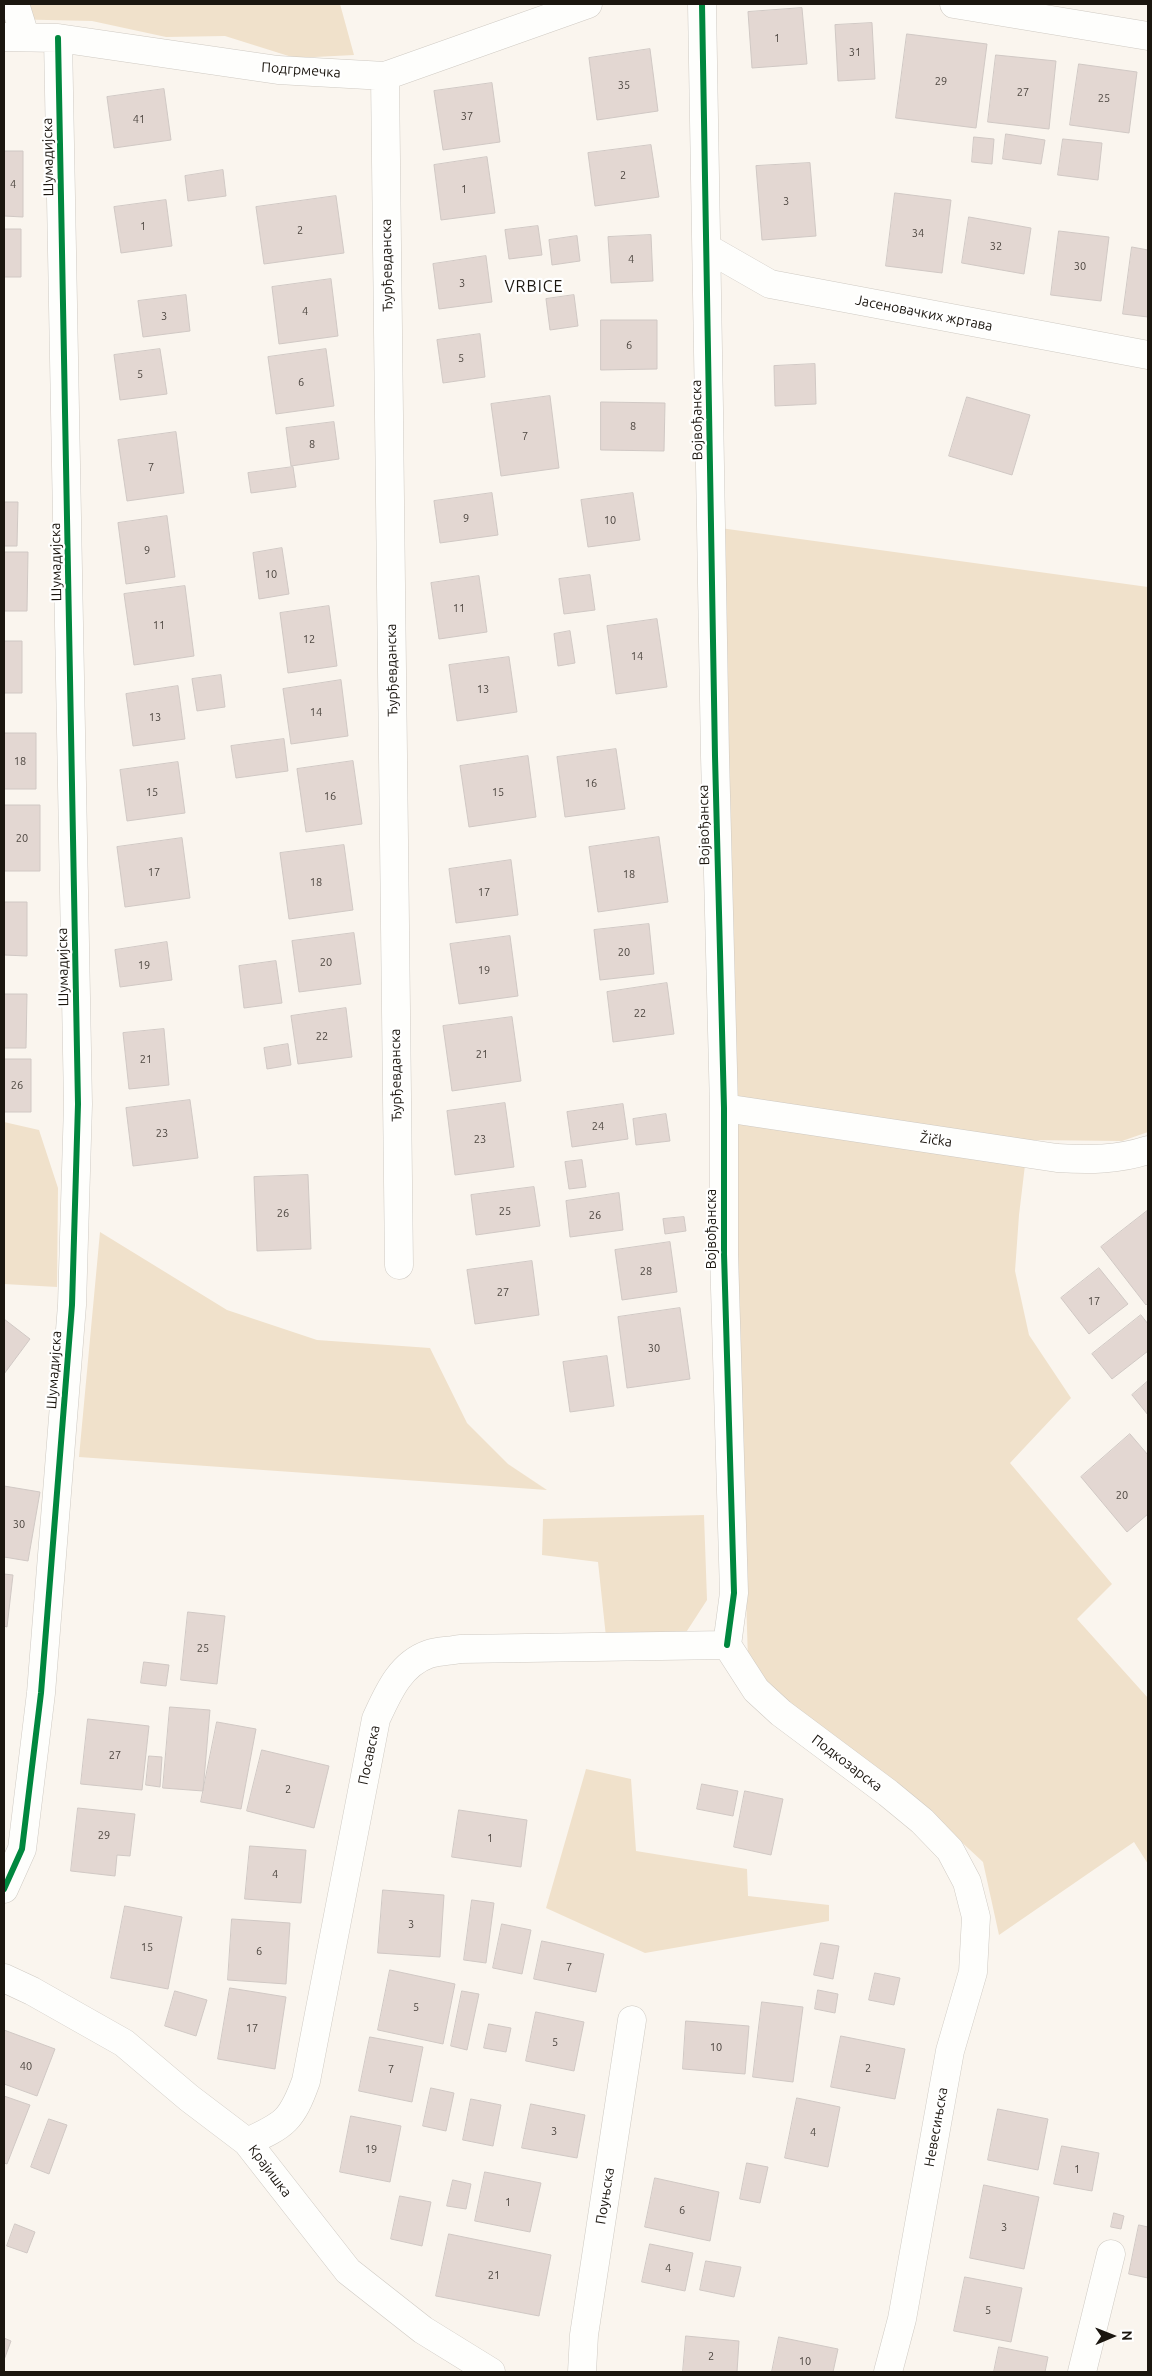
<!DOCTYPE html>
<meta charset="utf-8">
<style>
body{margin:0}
#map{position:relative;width:1152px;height:2376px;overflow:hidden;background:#faf5ee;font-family:Ubuntu,sans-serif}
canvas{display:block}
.frame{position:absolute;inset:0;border:5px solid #1b160f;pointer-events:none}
.north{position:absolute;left:1087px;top:2311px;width:50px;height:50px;-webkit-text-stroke:4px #fff;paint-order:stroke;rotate:89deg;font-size:14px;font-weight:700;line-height:20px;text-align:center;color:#1b160f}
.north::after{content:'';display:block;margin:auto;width:18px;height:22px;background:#1b160f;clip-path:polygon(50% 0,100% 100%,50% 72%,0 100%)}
</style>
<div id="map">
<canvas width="1152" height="2376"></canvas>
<div class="frame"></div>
<div class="north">N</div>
</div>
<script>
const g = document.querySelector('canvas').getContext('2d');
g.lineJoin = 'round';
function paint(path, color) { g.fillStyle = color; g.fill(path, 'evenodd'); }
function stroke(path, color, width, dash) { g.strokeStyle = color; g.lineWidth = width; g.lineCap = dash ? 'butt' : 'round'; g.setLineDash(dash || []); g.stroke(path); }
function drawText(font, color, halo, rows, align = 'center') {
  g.font = font + ' Ubuntu,sans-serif'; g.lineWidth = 4.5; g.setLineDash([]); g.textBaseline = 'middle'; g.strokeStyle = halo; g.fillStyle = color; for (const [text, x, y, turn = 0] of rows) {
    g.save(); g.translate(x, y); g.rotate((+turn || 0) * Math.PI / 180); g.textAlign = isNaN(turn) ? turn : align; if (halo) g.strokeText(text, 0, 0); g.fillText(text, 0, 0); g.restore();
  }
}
paint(new Path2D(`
 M 4,4 L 340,4 L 354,55 L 295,58 L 225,36 L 166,37 L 92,21 L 4,19 Z
 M 713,527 L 1148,587 L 1148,1132 L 1122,1141 L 1028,1140 L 1019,1215 L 1015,1271 L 1029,1335 L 1071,1398 L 1010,1463 L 1112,1584 L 1077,1619 L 1148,1698 L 1148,1864 L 1134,1842 L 999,1935 L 983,1862 L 899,1784 L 780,1703 L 748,1660 Z
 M 4,1122 L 39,1130 L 58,1188 L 57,1287 L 4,1284 Z
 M 100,1232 L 227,1310 L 317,1340 L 430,1348 L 467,1423 L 508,1464 L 547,1490 L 79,1457 Z
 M 704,1515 L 707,1600 L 685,1634 L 606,1637 L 598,1562 L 542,1555 L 543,1519 Z
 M 586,1769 L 631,1779 L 636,1851 L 747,1869 L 748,1896 L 829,1905 L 829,1921 L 645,1953 L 546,1908 Z`), '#f0e1cb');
const building = new Path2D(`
 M 802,8 L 807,64 L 752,68 L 748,12 Z
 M 872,23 L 875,79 L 838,81 L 835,25 Z
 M 907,34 L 987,44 L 976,128 L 896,118 Z
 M 650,49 L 658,111 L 597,120 L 589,58 Z
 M 996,55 L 1056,61 L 1049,129 L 988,122 Z
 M 1079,64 L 1137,72 L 1129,133 L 1070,125 Z
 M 492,83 L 500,142 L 443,150 L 434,91 Z
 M 164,89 L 171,140 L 114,148 L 107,97 Z
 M 1006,134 L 1045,140 L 1041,164 L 1003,159 Z
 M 974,137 L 994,139 L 992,164 L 972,162 Z
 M 1063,139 L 1102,143 L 1098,180 L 1058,175 Z
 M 651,145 L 659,197 L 595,206 L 588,153 Z
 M 4,151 L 23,151 L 23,217 L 4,216 Z
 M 487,157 L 495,213 L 441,220 L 434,165 Z
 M 810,163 L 816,236 L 762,240 L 756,166 Z
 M 223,170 L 226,196 L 188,201 L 185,176 Z
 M 895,193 L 951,200 L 942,273 L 886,266 Z
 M 336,196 L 344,253 L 264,264 L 256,207 Z
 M 166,200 L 172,246 L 121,253 L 114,207 Z
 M 969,217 L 1031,228 L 1024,274 L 962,263 Z
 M 538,226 L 542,255 L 509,259 L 505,230 Z
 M 4,229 L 21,229 L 21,277 L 4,277 Z
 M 1059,231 L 1109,237 L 1101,301 L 1051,295 Z
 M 651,235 L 653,281 L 611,283 L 608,237 Z
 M 577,236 L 580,261 L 552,265 L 549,240 Z
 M 1132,247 L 1148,250 L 1148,317 L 1123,314 Z
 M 486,256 L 492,302 L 439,309 L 433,264 Z
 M 331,279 L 338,336 L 279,344 L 272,287 Z
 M 186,295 L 190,331 L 143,337 L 138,301 Z
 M 574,295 L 578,326 L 550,330 L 546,299 Z
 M 601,320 L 657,320 L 657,369 L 601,370 Z
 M 480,334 L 485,377 L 443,383 L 437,340 Z
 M 160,349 L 167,394 L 120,400 L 114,355 Z
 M 326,349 L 334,406 L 276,414 L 268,357 Z
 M 815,364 L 816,404 L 775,406 L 774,366 Z
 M 550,396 L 559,468 L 501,476 L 491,404 Z
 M 967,397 L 1030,415 L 1012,475 L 949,456 Z
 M 601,402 L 665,403 L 664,451 L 601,450 Z
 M 334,422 L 339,459 L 291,466 L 286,428 Z
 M 176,432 L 184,493 L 127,501 L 118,440 Z
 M 293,467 L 296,487 L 251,493 L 248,473 Z
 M 492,493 L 498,535 L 440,543 L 434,501 Z
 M 633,493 L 640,540 L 588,547 L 581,500 Z
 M 4,502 L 18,502 L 17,546 L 4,546 Z
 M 167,516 L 175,577 L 126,584 L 118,523 Z
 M 282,548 L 289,594 L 259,599 L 253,553 Z
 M 4,552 L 28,552 L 27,611 L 4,611 Z
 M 590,575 L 595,610 L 564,614 L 559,579 Z
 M 479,576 L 487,632 L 439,639 L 431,583 Z
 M 185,586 L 194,656 L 134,665 L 124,594 Z
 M 329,606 L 337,666 L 288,673 L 280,613 Z
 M 657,619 L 667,687 L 616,694 L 607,626 Z
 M 570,631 L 575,663 L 558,666 L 554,634 Z
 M 4,641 L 22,641 L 22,693 L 4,693 Z
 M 509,657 L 517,712 L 457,721 L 449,665 Z
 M 221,675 L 225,707 L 197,711 L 192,679 Z
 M 341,680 L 348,736 L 291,744 L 283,689 Z
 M 178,686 L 185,739 L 133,746 L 126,694 Z
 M 4,733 L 36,733 L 36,789 L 4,789 Z
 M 284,739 L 288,771 L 236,778 L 231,746 Z
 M 616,749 L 625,809 L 565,817 L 557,757 Z
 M 528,756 L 536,817 L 469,827 L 460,766 Z
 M 353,761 L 362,824 L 306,832 L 297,769 Z
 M 178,762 L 185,813 L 127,821 L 120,770 Z
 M 4,805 L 40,805 L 40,871 L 4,871 Z
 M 659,837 L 668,902 L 598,912 L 589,847 Z
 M 182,838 L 190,898 L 125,907 L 117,847 Z
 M 344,845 L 353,910 L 289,919 L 280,853 Z
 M 511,860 L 518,915 L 456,923 L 449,869 Z
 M 4,902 L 27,902 L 27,956 L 4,955 Z
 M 649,924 L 654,974 L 600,980 L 594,930 Z
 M 354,933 L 361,984 L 299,992 L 292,941 Z
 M 510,936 L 518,996 L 459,1004 L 450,944 Z
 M 167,942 L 172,980 L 120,987 L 115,950 Z
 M 276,961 L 282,1003 L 244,1008 L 239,966 Z
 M 667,983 L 674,1034 L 613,1042 L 607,992 Z
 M 4,994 L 27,994 L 26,1048 L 4,1048 Z
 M 346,1008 L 352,1057 L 298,1064 L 291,1016 Z
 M 512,1017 L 521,1081 L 452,1091 L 443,1026 Z
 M 164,1029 L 169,1085 L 129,1089 L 123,1033 Z
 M 288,1044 L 291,1065 L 267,1069 L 264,1048 Z
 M 4,1059 L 31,1059 L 31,1112 L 4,1112 Z
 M 190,1100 L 198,1158 L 133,1166 L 126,1108 Z
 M 505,1103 L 514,1167 L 455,1175 L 447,1111 Z
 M 623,1104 L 628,1139 L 572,1147 L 567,1112 Z
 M 666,1114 L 670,1141 L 636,1145 L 633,1119 Z
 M 582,1160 L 586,1187 L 569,1189 L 565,1162 Z
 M 308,1175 L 311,1249 L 257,1251 L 254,1177 Z
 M 534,1187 L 540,1226 L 476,1235 L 471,1195 Z
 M 619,1193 L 623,1230 L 570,1237 L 566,1201 Z
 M 1147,1211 L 1148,1303 L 1146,1305 L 1101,1247 Z
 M 684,1217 L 686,1231 L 665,1234 L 663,1219 Z
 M 670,1242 L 677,1292 L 622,1300 L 615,1250 Z
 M 532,1261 L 539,1315 L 475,1324 L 467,1270 Z
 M 1099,1268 L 1128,1304 L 1089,1334 L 1061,1298 Z
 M 680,1308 L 690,1379 L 627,1388 L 618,1317 Z
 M 1141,1315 L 1148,1324 L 1148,1351 L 1112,1379 L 1092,1354 Z
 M 4,1319 L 30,1339 L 4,1374 Z
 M 607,1356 L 614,1406 L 570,1412 L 563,1362 Z
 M 1148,1381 L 1148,1415 L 1132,1395 Z
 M 1130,1434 L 1148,1455 L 1148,1514 L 1127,1532 L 1081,1477 Z
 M 4,1486 L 40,1492 L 28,1561 L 4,1557 Z
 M 4,1574 L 13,1575 L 7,1627 L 4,1626 Z
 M 188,1612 L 225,1616 L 217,1684 L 181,1680 Z
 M 144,1662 L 169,1665 L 166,1686 L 141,1683 Z
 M 170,1707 L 210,1710 L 203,1791 L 163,1788 Z
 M 88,1719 L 149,1726 L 142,1790 L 81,1784 Z
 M 217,1722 L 256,1729 L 241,1809 L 201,1802 Z
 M 262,1750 L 329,1766 L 314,1828 L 247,1811 Z
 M 149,1756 L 162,1757 L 160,1787 L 146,1785 Z
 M 702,1784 L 738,1791 L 733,1816 L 697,1809 Z
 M 745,1791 L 783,1799 L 771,1855 L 734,1847 Z
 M 78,1808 L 135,1814 L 130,1856 L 117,1855 L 115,1876 L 71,1871 Z
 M 459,1810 L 527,1820 L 521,1867 L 452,1857 Z
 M 250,1846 L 306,1850 L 301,1903 L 245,1899 Z
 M 383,1890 L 444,1895 L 440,1957 L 378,1953 Z
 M 472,1900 L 494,1903 L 486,1963 L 464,1960 Z
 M 125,1906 L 182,1917 L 168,1989 L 111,1978 Z
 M 232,1919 L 290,1923 L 286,1984 L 228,1980 Z
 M 502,1924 L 531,1930 L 522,1974 L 493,1968 Z
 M 542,1941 L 604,1954 L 596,1992 L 534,1979 Z
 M 821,1943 L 839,1946 L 833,1979 L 814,1975 Z
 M 390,1970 L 455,1984 L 443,2044 L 378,2030 Z
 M 875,1973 L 900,1978 L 894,2005 L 869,2000 Z
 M 230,1988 L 286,1997 L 275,2069 L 218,2059 Z
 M 818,1990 L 838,1994 L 835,2013 L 815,2009 Z
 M 175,1991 L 207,2000 L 196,2036 L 165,2026 Z
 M 462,1991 L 479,1994 L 467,2050 L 451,2046 Z
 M 762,2002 L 803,2007 L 793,2082 L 753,2077 Z
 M 536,2012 L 584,2022 L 574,2071 L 526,2061 Z
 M 686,2021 L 749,2026 L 745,2074 L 683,2069 Z
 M 489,2024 L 511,2028 L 506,2052 L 484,2048 Z
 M 4,2030 L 55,2049 L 37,2096 L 4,2084 Z
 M 841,2036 L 905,2049 L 895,2099 L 831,2087 Z
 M 370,2037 L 423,2047 L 412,2102 L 359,2091 Z
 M 431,2088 L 454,2093 L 446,2131 L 423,2126 Z
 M 4,2096 L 30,2105 L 7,2164 L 4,2163 Z
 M 797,2098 L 840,2107 L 828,2167 L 785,2158 Z
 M 471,2099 L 501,2105 L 493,2146 L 463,2140 Z
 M 531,2104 L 585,2115 L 577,2158 L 522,2148 Z
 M 998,2109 L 1048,2119 L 1038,2170 L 988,2160 Z
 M 351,2116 L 401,2126 L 390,2182 L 340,2172 Z
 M 49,2119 L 67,2125 L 49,2174 L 31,2167 Z
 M 1062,2146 L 1099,2153 L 1092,2191 L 1054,2184 Z
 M 747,2163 L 768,2167 L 760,2203 L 740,2199 Z
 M 485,2172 L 541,2183 L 530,2232 L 475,2221 Z
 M 655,2178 L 719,2192 L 710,2241 L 645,2227 Z
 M 453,2180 L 471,2184 L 466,2209 L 447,2206 Z
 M 984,2185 L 1039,2197 L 1024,2269 L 970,2258 Z
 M 400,2196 L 431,2202 L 422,2246 L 391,2239 Z
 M 1114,2213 L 1124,2216 L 1121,2229 L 1111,2227 Z
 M 15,2224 L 35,2232 L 27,2253 L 7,2246 Z
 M 1139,2225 L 1148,2227 L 1148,2278 L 1129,2274 Z
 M 449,2234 L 551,2255 L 539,2316 L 436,2296 Z
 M 650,2244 L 693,2253 L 685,2291 L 642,2282 Z
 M 706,2261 L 741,2267 L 734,2297 L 700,2290 Z
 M 965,2277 L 1022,2288 L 1011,2342 L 954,2331 Z
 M 686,2336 L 739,2341 L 737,2372 L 683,2372 Z
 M 779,2337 L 838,2349 L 833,2372 L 772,2372 Z
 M 4,2338 L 11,2341 L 4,2360 Z
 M 999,2347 L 1048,2357 L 1045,2372 L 994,2372 Z`);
paint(building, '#e3d7d2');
stroke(building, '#d0c8c4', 1);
const street = new Path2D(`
 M 15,4 L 25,36
 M 702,4 L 715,756 L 724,1108 L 724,1254 L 734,1593 L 727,1645
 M 954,4 L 1148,36
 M 4,37 L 58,38 L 278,70 L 385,76 L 588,4
 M 385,76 L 399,1265
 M 707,248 L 770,284 L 1148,355
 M 724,1108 L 1057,1158 C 1089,1160 1117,1160 1148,1150
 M 727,1645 L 756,1690 L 781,1713 L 888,1793 L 922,1821 L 950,1850 L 967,1882 L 976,1917 L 973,1972 L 950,2051 L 902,2319 L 888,2372
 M 4,1889 L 22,1849 L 41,1693 L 72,1305 L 78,1104 L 58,38
 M 4,1978 L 32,1991 L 124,2043 L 189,2098 L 247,2142 L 348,2271 L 423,2330 L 491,2372
 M 247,2142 C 285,2125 292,2120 306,2081 L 376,1719 C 388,1693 400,1664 429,1654 C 438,1651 450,1651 460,1649 L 727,1645
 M 582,2372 L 584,2335 L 632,2020
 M 1082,2372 L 1111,2254`);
stroke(street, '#cfcac3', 29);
stroke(street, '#fefefc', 28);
stroke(new Path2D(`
 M 702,4 L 715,756 L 724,1108 L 724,1254 L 734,1593 L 727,1645
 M 4,1889 L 22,1849 L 41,1693 L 72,1305 L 78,1104 L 58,38`), '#00873e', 6);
drawText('11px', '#4d4640', null, [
 ["1",777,38],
 ["31",855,52],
 ["29",941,81],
 ["35",624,85],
 ["27",1023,92],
 ["25",1104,98],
 ["37",467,116],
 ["41",139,119],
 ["2",623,175],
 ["4",13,184],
 ["1",464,189],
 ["3",786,201],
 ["1",143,226],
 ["2",300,230],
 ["34",918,233],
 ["32",996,246],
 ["4",631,259],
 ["30",1080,266],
 ["3",462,283],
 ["4",305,311],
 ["3",164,316],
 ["6",629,345],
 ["5",461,358],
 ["5",140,374],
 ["6",301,382],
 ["8",633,426],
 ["7",525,436],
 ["8",312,444],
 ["7",151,467],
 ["9",466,518],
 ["10",610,520],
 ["9",147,550],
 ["10",271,574],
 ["11",459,608],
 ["11",159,625],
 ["12",309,639],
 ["14",637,656],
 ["13",483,689],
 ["14",316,712],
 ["13",155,717],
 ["18",20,761],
 ["16",591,783],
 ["15",152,792],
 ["15",498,792],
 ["16",330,796],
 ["20",22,838],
 ["17",154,872],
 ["18",629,874],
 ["18",316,882],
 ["17",484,892],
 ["20",624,952],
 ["20",326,962],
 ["19",144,965],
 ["19",484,970],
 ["22",640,1013],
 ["22",322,1036],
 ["21",482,1054],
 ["21",146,1059],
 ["26",17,1085],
 ["24",598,1126],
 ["23",162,1133],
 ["23",480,1139],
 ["25",505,1211],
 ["26",283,1213],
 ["26",595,1215],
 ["28",646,1271],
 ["27",503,1292],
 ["17",1094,1301],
 ["30",654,1348],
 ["20",1122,1495],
 ["30",19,1524],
 ["25",203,1648],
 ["27",115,1755],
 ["2",288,1789],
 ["29",104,1835],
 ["1",490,1838],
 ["4",275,1874],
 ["3",411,1924],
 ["15",147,1947],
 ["6",259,1951],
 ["7",569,1967],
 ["5",416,2007],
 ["17",252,2028],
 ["5",555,2042],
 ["10",716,2047],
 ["40",26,2066],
 ["2",868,2068],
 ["7",391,2069],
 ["3",554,2131],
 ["4",813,2132],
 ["19",371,2149],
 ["1",1077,2169],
 ["1",508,2202],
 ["6",682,2210],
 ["3",1004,2227],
 ["4",668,2268],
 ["21",494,2275],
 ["5",988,2310],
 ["2",711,2356],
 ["10",805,2361]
]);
drawText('14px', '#1b160f', '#fff', [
 ["Подгрмечка",301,70,4],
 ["Шумадијска",48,157,-91],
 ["Ђурђевданска",387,265,-91],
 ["Јасеновачких жртава",924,313,11],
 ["Војвођанска",697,420,-91],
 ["Шумадијска",56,562,-91],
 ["Ђурђевданска",392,670,-91],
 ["Војвођанска",704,825,-91],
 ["Шумадијска",63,967,-91],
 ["Ђурђевданска",396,1075,-91],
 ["Žička",936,1140,8],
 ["Војвођанска",711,1229,-90],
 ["Шумадијска",54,1370,-86],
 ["Посавска",369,1755,-78],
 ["Подкозарска",847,1763,37],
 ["Невесињска",936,2127,-80],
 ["Крајишка",270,2171,53],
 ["Поуњска",605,2196,-81]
]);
g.letterSpacing = '1px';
drawText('16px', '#1b160f', '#fff', [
 ["VRBICE",534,287]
]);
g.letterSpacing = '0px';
</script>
